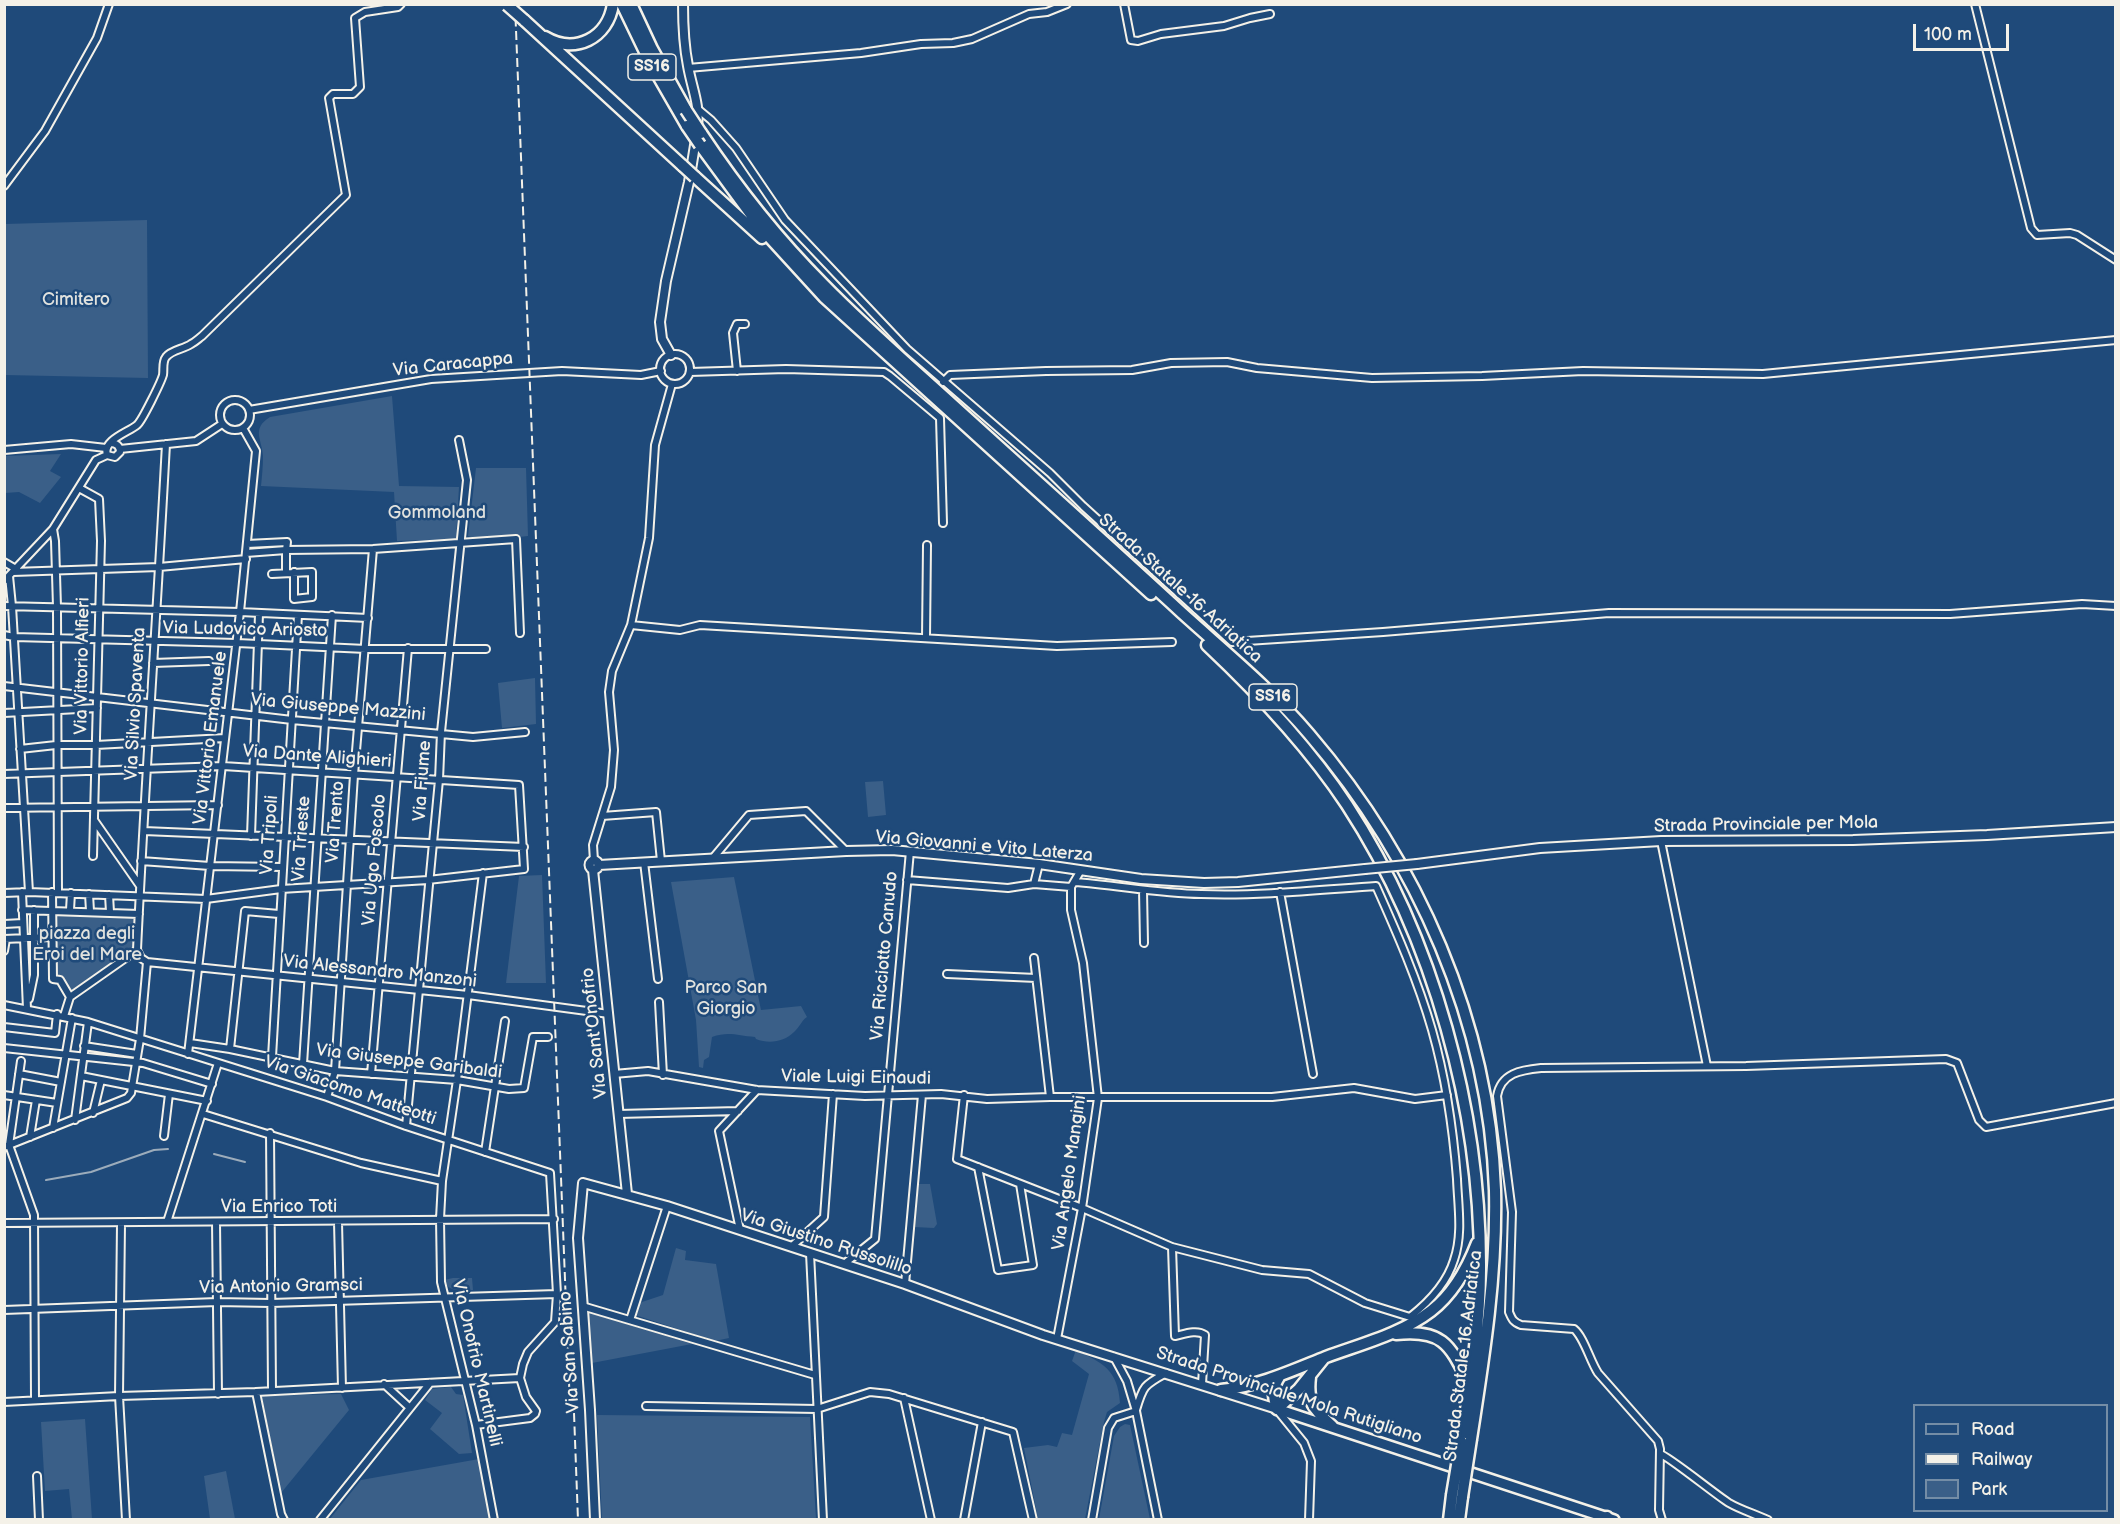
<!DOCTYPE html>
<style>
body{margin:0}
#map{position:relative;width:2120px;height:1524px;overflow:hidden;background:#1f4a7a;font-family:"Balsamiq Sans",sans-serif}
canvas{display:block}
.frame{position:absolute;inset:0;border:6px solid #f4f1e8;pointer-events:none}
.legend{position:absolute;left:1913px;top:1404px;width:195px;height:108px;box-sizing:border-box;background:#1f4a7a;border:2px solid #748da6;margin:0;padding:8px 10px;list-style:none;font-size:18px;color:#f4f1e8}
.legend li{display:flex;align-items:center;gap:12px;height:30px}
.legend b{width:30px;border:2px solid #748da6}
.scale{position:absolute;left:1913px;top:24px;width:96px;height:27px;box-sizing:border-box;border:3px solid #f4f1e8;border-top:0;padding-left:8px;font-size:18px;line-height:21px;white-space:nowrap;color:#f4f1e8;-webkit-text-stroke:4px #1f4a7a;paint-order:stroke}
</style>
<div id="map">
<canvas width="2120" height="1524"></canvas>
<div class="frame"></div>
<ul class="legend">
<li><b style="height:8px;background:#1f4a7a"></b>Road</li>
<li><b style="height:8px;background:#f4f1e8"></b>Railway</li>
<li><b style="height:16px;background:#3a5f88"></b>Park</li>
</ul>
<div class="scale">100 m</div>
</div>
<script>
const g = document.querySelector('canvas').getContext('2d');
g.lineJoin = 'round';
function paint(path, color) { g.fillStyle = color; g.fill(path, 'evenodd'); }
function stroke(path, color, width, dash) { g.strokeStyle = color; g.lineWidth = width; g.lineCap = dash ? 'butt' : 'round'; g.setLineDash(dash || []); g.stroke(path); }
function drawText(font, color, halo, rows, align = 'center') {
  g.font = font + ' "Balsamiq Sans",sans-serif'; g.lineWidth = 5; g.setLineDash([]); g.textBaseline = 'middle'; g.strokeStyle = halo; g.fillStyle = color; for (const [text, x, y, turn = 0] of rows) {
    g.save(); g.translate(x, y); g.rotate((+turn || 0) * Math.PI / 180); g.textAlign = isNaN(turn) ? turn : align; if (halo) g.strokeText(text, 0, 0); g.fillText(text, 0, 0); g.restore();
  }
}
paint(new Path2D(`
 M 147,220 L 148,378 L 5,375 L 5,224 Z
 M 392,396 L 399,486 L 459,487 L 456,539 L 397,541 L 394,492 L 261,486 C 262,476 263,466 263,456 C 262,439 251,429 270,417 Z
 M 61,454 L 50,471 L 61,477 L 40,503 L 19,492 L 5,493 L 5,456 Z
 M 476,468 L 526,468 L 528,536 L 472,542 L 471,537 L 468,536 Z
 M 535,678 L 536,724 L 502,728 L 498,683 Z
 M 883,781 L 886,815 L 868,817 L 865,782 Z
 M 542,875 L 546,983 L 506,983 L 519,876 Z
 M 734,877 L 761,1010 L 801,1006 L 807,1017 C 801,1021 800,1027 794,1032 C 784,1042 769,1044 756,1039 L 755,1037 C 738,1036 729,1031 712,1037 L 709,1057 L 704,1060 L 703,1068 L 699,1067 L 696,1020 L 671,882 Z
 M 54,911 L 132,914 L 137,918 L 135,949 L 71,996 L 55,978 Z
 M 919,1184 L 930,1184 L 937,1224 L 934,1228 L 914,1227 Z
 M 676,1248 L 686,1251 L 685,1260 L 716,1264 L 729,1338 L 715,1341 L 635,1315 L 639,1303 L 663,1295 Z
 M 453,1278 L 472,1278 L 473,1290 C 462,1290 448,1293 444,1280 Z
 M 587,1312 L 692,1344 L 592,1363 Z
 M 1076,1350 C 1103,1363 1118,1370 1120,1403 L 1107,1412 L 1104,1422 L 1085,1519 L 1038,1519 L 1024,1448 L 1048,1445 L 1057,1447 L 1062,1433 L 1072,1435 L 1089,1374 L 1072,1361 Z
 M 451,1387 L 456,1394 L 463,1395 L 472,1453 L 459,1454 L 430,1429 L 442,1413 L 425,1400 L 432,1389 Z
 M 341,1394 L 349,1410 L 281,1493 L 262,1396 Z
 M 597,1415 L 810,1417 L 816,1519 L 602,1519 Z
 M 85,1419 L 92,1519 L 72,1519 L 69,1489 L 45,1491 L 41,1422 Z
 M 1125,1424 L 1130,1425 L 1150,1519 L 1099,1519 L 1114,1436 L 1120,1427 Z
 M 479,1459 L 490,1519 L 329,1520 L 361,1480 Z
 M 226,1471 L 235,1519 L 210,1519 L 204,1476 Z`), '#3a5f88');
stroke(new Path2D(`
 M 214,1154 L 245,1162
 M 46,1180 L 91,1172 L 154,1150 L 168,1149`), '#9cacbb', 2);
const minor = new Path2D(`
 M 1124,4 L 1131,40 L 1138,41 L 1161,34 L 1224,26 L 1250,18 L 1270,14
 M 1975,4 L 2031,228 L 2037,235 L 2070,233 L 2077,235 L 2116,260
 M 688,68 L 861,53 L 921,44 L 953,43 L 972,39 L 1029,14 L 1047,12 L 1067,4
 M 699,110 L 711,120 L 736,148 L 785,220 L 907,349 L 1050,473 L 1083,506 L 1232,642 L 1383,632 L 1609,613 L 1950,614 L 2082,604 L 2116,606
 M 4,186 L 45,131 L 97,38 L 109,4
 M660 369a15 15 0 1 1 30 0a15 15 0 1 1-30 0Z
 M 737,371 L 733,333 L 737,324 L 745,324
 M 690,372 L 786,369 L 884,372 L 890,376 L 940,418 L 943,523
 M 943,382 L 950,375 L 1046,371 L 1132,370 L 1171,363 L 1227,362 L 1257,368 L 1372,378 L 1482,376 L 1583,371 L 1763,374 L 2116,340
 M220 415a15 15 0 1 1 30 0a15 15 0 1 1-30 0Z
 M 249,410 L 431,379 L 562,371 L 641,375 L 661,371
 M 111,443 C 116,443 120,446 120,452 L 115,457 L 107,455 C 102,440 129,432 137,425 C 142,421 161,382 163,375 C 164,369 162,362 166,357 C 171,350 184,349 191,344 C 195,342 198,339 202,336 L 346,195 L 329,98 L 333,94 L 353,94 L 360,87 L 355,18 L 365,12 L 398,7 L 401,4
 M 166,444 C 157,613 145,781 137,950 L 141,958 L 147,962 L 468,995 L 609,1014
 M 120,449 L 196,441 L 222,424
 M 4,450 L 71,444 L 106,448
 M 79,488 L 99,499 L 101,541 L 93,856
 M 53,529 L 55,541 L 57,607 L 58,893
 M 246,553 L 286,550 L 287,542 L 247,544
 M 4,562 L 16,569
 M 13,572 L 159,567 L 246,559
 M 286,572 L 286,550 L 373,549 L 516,539 L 520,633
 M 272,574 L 312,572 L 312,597 L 294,599 L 294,572
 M 9,576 L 12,606 L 29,892
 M 4,581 L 53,529 L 96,460 L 107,455
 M 4,606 L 240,612 L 368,618
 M 631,625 L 680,630 L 700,625 L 1057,646 L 1172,642
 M 4,635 L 14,637 L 237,643 L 366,649 L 486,649
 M 926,638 L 927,545
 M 153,663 L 209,661
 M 4,686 L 292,720 L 473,737 L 525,732
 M 4,713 L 97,708
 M 20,749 L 56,745 L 96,745 L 225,738
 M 4,774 L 223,766 L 519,785 L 524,869 L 428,880 L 281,889 L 206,899 L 29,892 L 4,893
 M 4,808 L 218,805
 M 602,816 L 656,812 L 661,861
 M 94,820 L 140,886
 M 144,831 L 524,847
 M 251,836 L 259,614
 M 1661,841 L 1707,1066
 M 713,858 L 749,815 L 806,811 L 846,851
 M 141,861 L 210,866 L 283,867
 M 594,861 L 593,845 L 611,787 L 614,750 L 609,692 L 612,671 L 631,625 L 649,538 L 655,445 L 672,384
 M 644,862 L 658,979
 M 483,873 L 457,1080 L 442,1181 L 440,1219 L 441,1282 L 476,1425 L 494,1520
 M 907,880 L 1008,888 L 1034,884 L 1071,887
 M 1034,884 L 1039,864
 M 1143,890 L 1144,943
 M 22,892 L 27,1009
 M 52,892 L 53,979 L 60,980 L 70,997
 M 1280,892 L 1313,1074
 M 89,894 L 90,911
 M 109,895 L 110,912
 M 22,910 L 139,914
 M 70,910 L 71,893
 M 4,924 L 23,923
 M 4,939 L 52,937
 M 4,951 L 6,939
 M 1034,958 L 1050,1097
 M 947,974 L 1036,978
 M 29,999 L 34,975 L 34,910
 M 659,1002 L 663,1075
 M 4,1005 L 88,1022 L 327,1097 L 406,1126 L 550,1173 L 557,1294 L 555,1322 L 528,1352 L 523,1364 L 520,1378 L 526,1397 L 536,1411 L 535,1414 L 530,1418 L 476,1425
 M 64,1016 L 70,997 L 137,950
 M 4,1027 L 55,1033 L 57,1014
 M 190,1043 L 230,1049 L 335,1071 L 457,1080 L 509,1089 L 524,1088 L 533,1037 L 548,1037
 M 84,1046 L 137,1054
 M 4,1048 L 143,1063 L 212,1084
 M 230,1049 L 245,911 L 279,914
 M 188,1054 L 240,612 L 256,451 L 243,428
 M 272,1057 L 298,615
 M 21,1061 L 9,1145 L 34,1215 L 35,1400
 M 303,1064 L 332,615
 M 19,1074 L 61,1082
 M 371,1074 L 408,648
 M 614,1074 L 648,1071 L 757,1090 L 865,1096 L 941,1094 L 987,1099 L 1050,1097 L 1272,1097 L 1354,1088 L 1415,1099 L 1447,1095
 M 81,1076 L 207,1101
 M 4,1095 L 57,1103
 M 964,1095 L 957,1159 L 1082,1208 L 1172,1247 L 1262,1270 L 1309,1274 L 1365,1303 L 1410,1317 C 1429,1302 1447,1283 1454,1260 C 1463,1234 1458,1206 1457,1179 C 1453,1128 1446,1079 1432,1030 C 1418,981 1397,933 1376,886 C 1318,890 1259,896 1201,894 C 1158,893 1116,885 1074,882
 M 327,1097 L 335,1071 L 354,775 L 373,549
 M 93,1113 L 101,1080
 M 203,1114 L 361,1163 L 442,1181
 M 618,1114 L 738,1111
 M 75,1120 L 88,1022
 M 406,1126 L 439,780 L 441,732 L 467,480 L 459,440
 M 53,1128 L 72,1018
 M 270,1133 L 272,1391
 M 164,1136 L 169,1094
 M 30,1137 L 36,1100
 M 4,1147 L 127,1098 L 131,1093 L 140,1039 L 147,962
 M 485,1152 L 505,1021
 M 978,1167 L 998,1270 L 1033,1265 L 1020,1184
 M 167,1222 L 218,1063
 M 216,1222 L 218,1394
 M 338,1222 L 342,1388
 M 4,1223 L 554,1219
 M 121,1224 L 119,1396 L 126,1520
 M 740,1230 L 719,1131 L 757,1090
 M 791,1247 L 824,1217 L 833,1094
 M 1172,1247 L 1175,1336 C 1184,1334 1197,1329 1205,1335 L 1202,1384
 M 810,1253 L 823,1520
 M 844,1264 L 875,1239 L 910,851
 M 905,1284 L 922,1095
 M 582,1306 L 815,1375
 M 4,1310 L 217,1302 L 271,1303 L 557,1294
 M 630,1320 L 667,1206
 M 1057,1339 L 1082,1208 L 1098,1098 L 1083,963 L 1071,910 L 1071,887 L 1081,870
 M 1114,1357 L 1127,1381 L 1136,1411 L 1158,1520
 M 384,1384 L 410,1408
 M 256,1392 L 281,1514 L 284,1520
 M 904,1398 L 931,1520
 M 4,1402 L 119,1396 L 256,1392 L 520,1378
 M 646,1406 L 817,1409 L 870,1392 L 889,1394 L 1013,1432 L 1033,1520
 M 1136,1410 C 1143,1386 1144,1385 1166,1373
 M 1278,1411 L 1304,1443 L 1311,1461 L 1309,1520
 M 1660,1454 C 1667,1455 1716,1495 1729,1503 C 1741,1510 1755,1514 1768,1520
 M 37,1476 L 39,1520
 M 320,1520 L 430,1383
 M 964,1520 L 982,1422
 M 1092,1520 L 1108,1428 L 1114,1418 L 1136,1411
 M 1662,1520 L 1659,1510 L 1660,1449 L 1658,1441 L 1598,1373 C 1590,1361 1584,1337 1574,1329 L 1521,1325 C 1513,1322 1512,1319 1509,1312 L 1512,1212 L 1497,1096 C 1501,1073 1521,1070 1541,1068 L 1746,1066 L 1946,1059 L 1957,1063 L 1979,1120 L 1986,1127 L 2116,1103`);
const tertiary = new Path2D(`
 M 683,4 C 683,26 684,46 688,66 C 692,89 700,104 697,127
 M 671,355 L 662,339 L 660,322 L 666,281 L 689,182 L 696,139
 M589.5 865a4.5 4.5 0 1 1 9 0a4.5 4.5 0 1 1-9 0Z
 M 1417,864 L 1540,848 L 1661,841 L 1853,840 L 1987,835 L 2116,827
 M 599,865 L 846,851 L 892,850 L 1039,864 L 1141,879 L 1204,883 L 1238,882 L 1365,869
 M 593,870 L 627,1194
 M 595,1520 L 590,1410 L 578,1238 L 583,1183 L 667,1206 L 905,1284 L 1043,1335 L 1277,1409`);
const secondary = new Path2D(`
 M 1277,1409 L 1614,1520`);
const trunk = new Path2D(`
 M 622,4 L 649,60 L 687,126
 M 631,4 L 652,49 L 686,110
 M 524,20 L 683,166
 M 545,37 C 575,55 608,38 613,4
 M 701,133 C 737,187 777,238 823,284 C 864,326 909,365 953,405 C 1029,474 1105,542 1181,612 C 1224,651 1271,689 1309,734 C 1418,861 1489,1022 1495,1190 C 1497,1274 1484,1356 1471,1439
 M 700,145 L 761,228 L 824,297 L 1151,594
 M 695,177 L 762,238
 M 1207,645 C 1259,694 1308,746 1347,805 C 1434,938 1481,1112 1480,1270 C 1480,1328 1470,1384 1461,1441
 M 1396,1334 C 1445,1329 1450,1346 1470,1385
 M 1279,1377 C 1272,1388 1273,1396 1277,1409 L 1299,1389 L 1324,1358
 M 1310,1377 C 1307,1402 1313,1409 1332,1426
 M 1221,1390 C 1259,1386 1291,1371 1326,1357 C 1361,1344 1401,1334 1431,1311 C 1453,1294 1467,1269 1477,1243
 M 1607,1517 L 1609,1520
 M 1449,1520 L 1452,1495
 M 1459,1520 L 1462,1497`);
stroke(minor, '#f4f1e8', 10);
stroke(tertiary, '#f4f1e8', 12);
stroke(secondary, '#f4f1e8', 14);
stroke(trunk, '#f4f1e8', 15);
stroke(minor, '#1f4a7a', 6);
stroke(tertiary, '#1f4a7a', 8);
stroke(secondary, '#1f4a7a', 9);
stroke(trunk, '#1f4a7a', 10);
stroke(new Path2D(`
 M 515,4 L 570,1407
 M 574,1413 L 578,1520`), '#f4f1e8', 2, [9, 4.5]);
const tertiaryBridge = new Path2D(`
 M 1365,869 L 1417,864`);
const trunkBridge = new Path2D(`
 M 507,5 L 524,20
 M 686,110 L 701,133
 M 687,126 L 700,145
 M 683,166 L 695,177
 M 1452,1495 L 1461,1441
 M 1462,1497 L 1471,1439`);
stroke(tertiaryBridge, '#f4f1e8', 12, []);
stroke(trunkBridge, '#f4f1e8', 15, []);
stroke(tertiaryBridge, '#1f4a7a', 8);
stroke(trunkBridge, '#1f4a7a', 10);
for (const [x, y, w] of [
 [652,67,48],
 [1273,697,48]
]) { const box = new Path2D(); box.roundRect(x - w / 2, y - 13, w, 26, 4.5); g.fillStyle = '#1f4a7a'; g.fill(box); stroke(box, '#f4f1e8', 1.5); }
drawText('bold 16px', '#f4f1e8', null, [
 ["SS16",652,67],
 ["SS16",1273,697]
]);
drawText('18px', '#e1e2de', '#1f4a7a', [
 ["Cimitero",76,300],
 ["Gommoland",437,513],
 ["piazza degli",87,934],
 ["Eroi del Mare",87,955],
 ["Parco San",726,988],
 ["Giorgio",726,1009]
]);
drawText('18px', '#f4f1e8', '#1f4a7a', [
 ["Via Caracappa",453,365,-6],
 ["Strada Statale 16 Adriatica",1180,589,42],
 ["Via Ludovico Ariosto",245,630,1],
 ["Via Vittorio Alfieri",83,666,-89],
 ["Via Silvio Spaventa",136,704,-87],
 ["Via Giuseppe Mazzini",338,708,5],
 ["Via Vittorio Emanuele",211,738,-83],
 ["Via Dante Alighieri",317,757,4],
 ["Via Fiume",423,781,-86],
 ["Via Trento",336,822,-86],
 ["Strada Provinciale per Mola",1766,825,-1],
 ["Via Tripoli",270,835,-86],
 ["Via Trieste",302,839,-86],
 ["Via Giovanni e Vito Laterza",984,847,5],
 ["Via Ugo Foscolo",375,860,-85],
 ["Via Ricciotto Canudo",885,956,-85],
 ["Via Alessandro Manzoni",380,972,6],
 ["Via Sant'Onofrio",595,1033,-96],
 ["Via Giuseppe Garibaldi",409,1062,7],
 ["Viale Luigi Einaudi",856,1078,1],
 ["Via Giacomo Matteotti",350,1091,19],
 ["Via Angelo Mangini",1070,1173,-82],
 ["Via Enrico Toti",279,1207],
 ["Via Giustino Russolillo",826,1243,18],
 ["Via Antonio Gramsci",281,1287,-1],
 ["Via San Sabino",570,1352,-94],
 ["Strada Statale 16 Adriatica",1464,1356,-83],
 ["Via Onofrio Martinelli",476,1363,77],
 ["Strada Provinciale Mola Rutigliano",1289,1396,18]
]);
</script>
